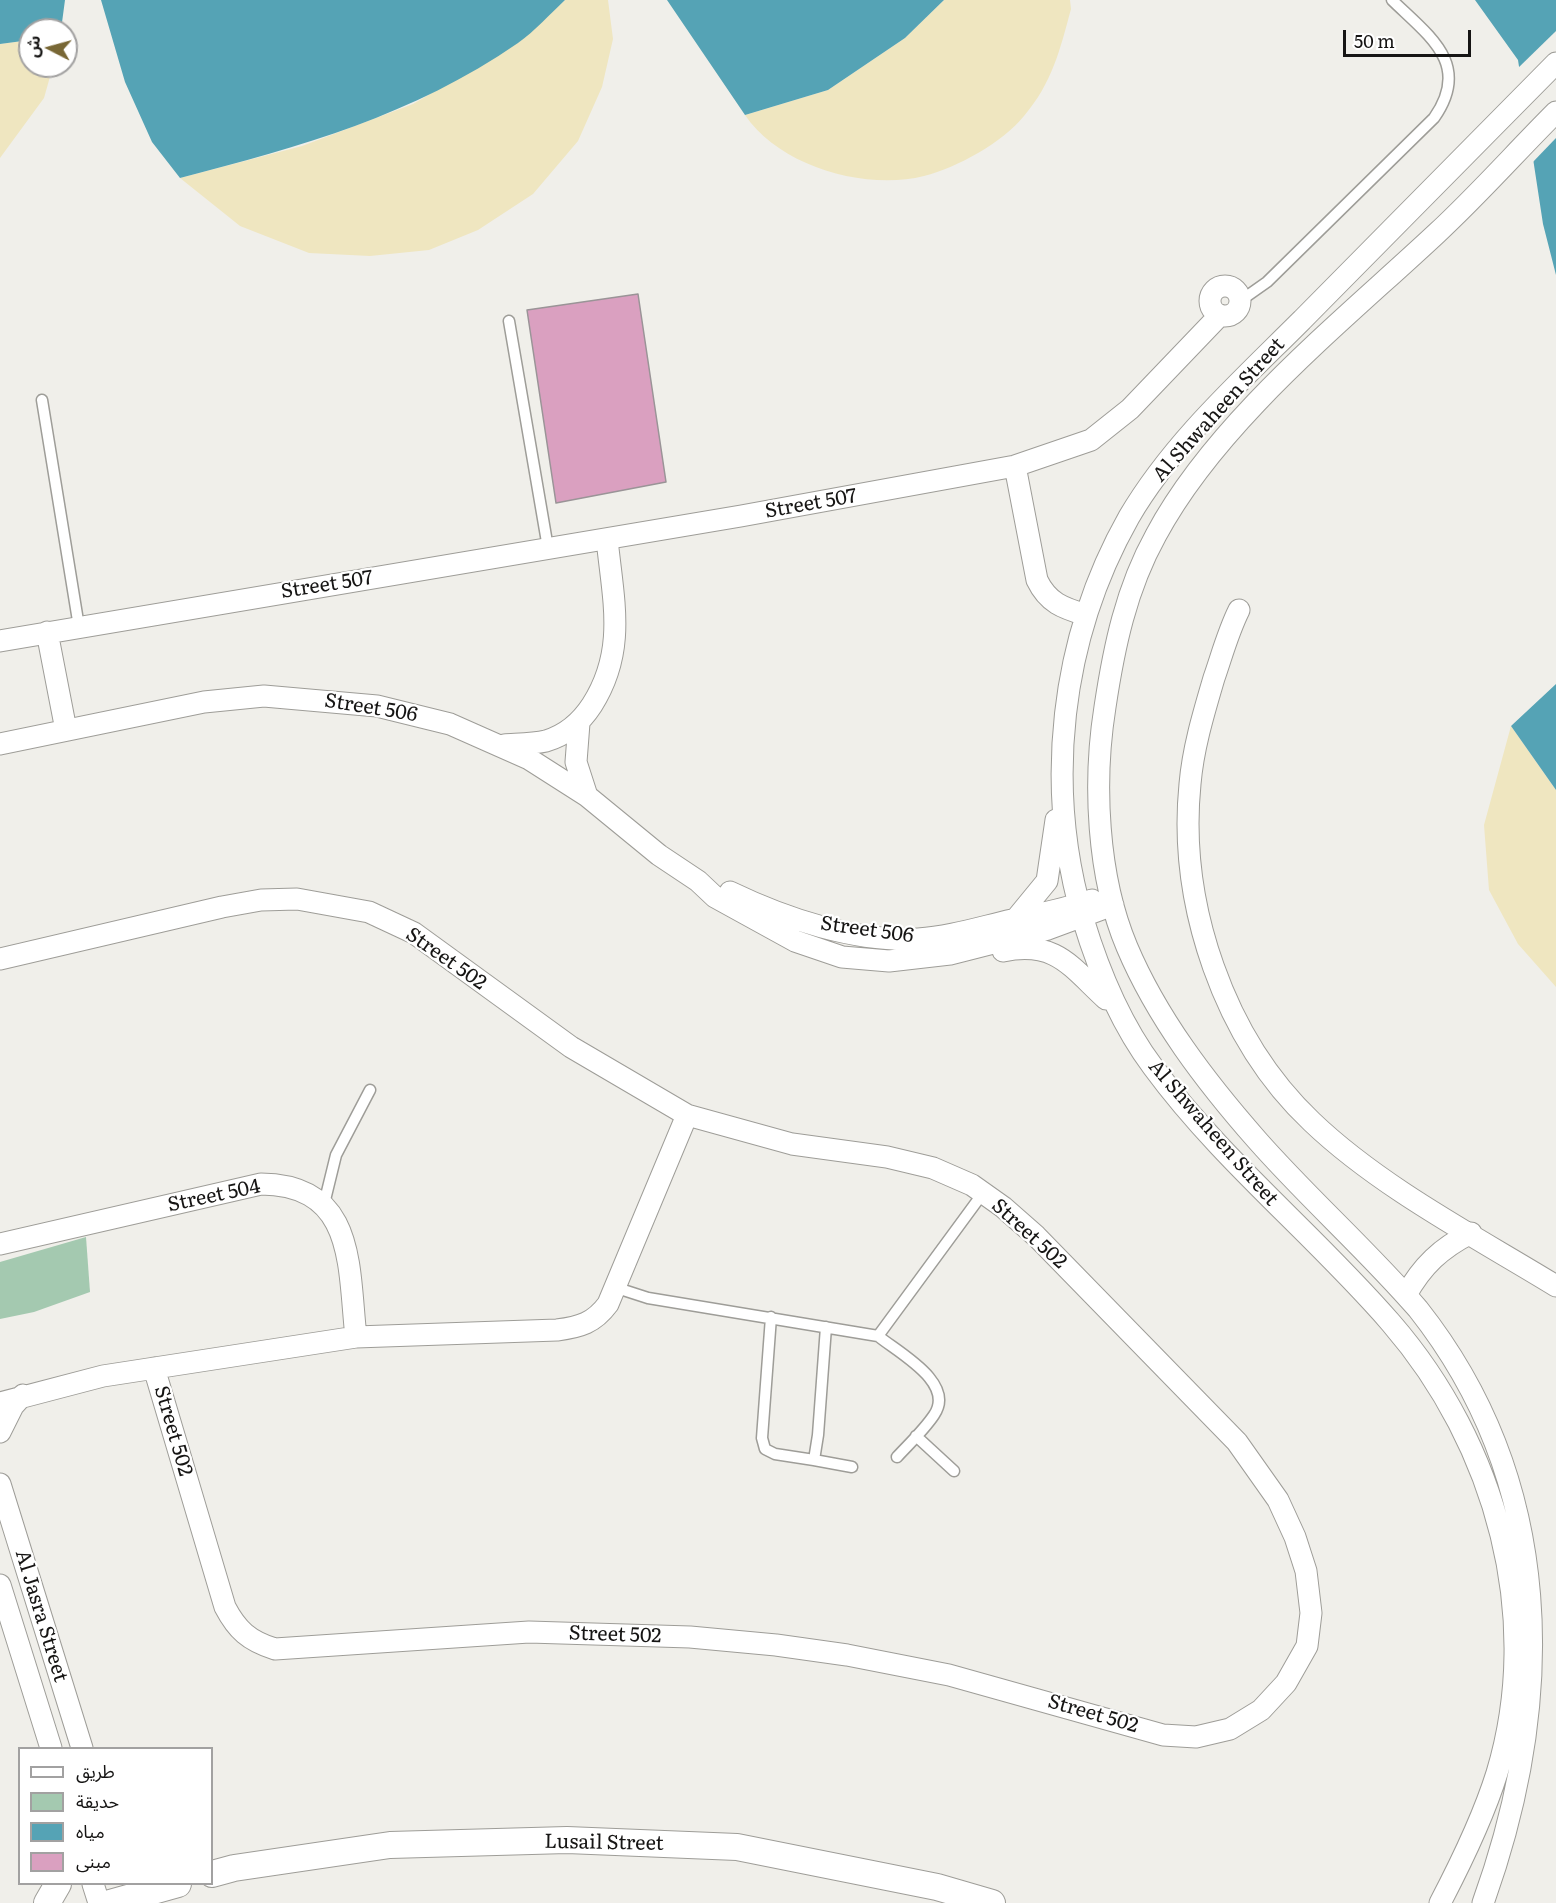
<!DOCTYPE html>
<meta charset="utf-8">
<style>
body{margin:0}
#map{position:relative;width:1556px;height:1903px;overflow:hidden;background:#f0efea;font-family:Literata,"Noto Sans Arabic",serif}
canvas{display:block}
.legend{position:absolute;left:18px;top:1747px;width:195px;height:138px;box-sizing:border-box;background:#fff;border:2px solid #a2a1a1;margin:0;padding:8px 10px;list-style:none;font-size:18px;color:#161514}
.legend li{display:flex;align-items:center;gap:12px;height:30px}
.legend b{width:30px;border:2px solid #a2a1a1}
.north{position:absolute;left:18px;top:18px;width:60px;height:60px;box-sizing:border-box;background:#fff;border:2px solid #a2a1a1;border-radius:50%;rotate:276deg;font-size:16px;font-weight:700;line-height:24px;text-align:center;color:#161514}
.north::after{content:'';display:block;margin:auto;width:21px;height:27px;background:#786735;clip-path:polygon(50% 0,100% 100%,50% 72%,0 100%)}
.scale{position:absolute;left:1343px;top:30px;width:128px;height:27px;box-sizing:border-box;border:3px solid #161514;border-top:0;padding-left:8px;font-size:18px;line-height:21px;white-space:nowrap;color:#161514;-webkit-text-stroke:4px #fff;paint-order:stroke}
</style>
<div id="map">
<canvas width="1556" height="1903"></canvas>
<ul class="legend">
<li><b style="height:8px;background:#fff"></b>طريق</li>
<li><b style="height:16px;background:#a4c9b0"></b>حديقة</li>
<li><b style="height:16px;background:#55a3b5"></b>مياه</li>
<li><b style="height:16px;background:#daa0c0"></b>مبنى</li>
</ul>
<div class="north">ش</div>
<div class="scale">50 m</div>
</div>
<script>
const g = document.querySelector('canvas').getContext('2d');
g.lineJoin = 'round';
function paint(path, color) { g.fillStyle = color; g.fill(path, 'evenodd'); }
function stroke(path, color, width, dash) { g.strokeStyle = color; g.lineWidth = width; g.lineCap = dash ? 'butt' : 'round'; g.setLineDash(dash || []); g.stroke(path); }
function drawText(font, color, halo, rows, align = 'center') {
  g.font = font + ' Literata,serif'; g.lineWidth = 4.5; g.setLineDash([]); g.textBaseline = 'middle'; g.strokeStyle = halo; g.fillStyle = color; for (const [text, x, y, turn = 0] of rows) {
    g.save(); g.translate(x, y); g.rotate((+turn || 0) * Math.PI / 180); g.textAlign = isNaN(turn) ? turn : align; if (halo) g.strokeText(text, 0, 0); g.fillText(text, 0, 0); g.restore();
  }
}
paint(new Path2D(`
 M 86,1237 L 90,1292 L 34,1312 L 0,1319 L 0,1262 Z`), '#a4c9b0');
paint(new Path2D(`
 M 565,0 L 608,0 L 613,39 L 602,87 L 578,141 L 533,194 L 478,230 L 429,250 L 370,256 L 309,253 L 240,226 L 180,178 L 302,146 L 413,104 L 519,42 Z
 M 944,0 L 1070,0 L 1071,9 C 1060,50 1052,83 1024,116 C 1002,143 958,167 924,176 C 865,191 779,166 745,115 L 828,90 L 905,38 Z
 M 30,40 L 30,66 L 53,66 L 44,98 L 0,158 L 0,44 Z
 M 1511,726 L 1556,790 L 1556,987 L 1518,944 L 1489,890 L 1484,825 Z`), '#efe6c0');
paint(new Path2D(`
 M 0,0 L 65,0 L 61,30 L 30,30 L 30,40 L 0,44 Z
 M 101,0 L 565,0 C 550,14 535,31 518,43 C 412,116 302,146 180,178 L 152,142 L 125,82 Z
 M 667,0 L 944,0 L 905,38 L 828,90 L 745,115 Z
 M 1475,0 L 1556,0 L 1556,275 L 1543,224 L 1518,60 Z
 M 1556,684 L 1556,790 L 1511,726 Z`), '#55a3b5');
paint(new Path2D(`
 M 1556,31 L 1556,138 L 1531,164 L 1516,70 Z`), '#f0efea');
const building = new Path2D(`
 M 638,294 L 666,482 L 556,503 L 527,310 Z`);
paint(building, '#daa0c0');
stroke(building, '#9a9497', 1.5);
const service = new Path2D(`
 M 1240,301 L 1267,282 L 1434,118 C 1472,64 1429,36 1392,0
 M 509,321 L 548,548
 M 42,400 L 79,627
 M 324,1204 L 336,1155 L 370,1090
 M 614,1287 L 648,1298 L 878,1336 L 983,1193
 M 771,1317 L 762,1438 L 765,1449 L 775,1454 L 814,1460 L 818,1435 L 826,1327
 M 878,1336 C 899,1353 956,1383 934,1415 C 924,1430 909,1444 897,1457
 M 916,1436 L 954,1471
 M 814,1460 L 852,1467`);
const minor = new Path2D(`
 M1210 301a15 15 0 1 1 30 0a15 15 0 1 1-30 0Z
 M 1015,466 L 1037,580 C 1048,603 1063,608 1086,615
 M 1239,610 C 1228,632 1222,655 1214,678 C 1204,712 1193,748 1190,784 C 1178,904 1224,1039 1312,1122 C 1380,1187 1476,1237 1556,1286
 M 47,632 L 66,730
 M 0,641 L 741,516 L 1015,466 L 1091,440 L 1130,409 L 1220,315
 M 579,723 L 576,762 L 587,796
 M 0,744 L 204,702 L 264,696 L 377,706 L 450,724 L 529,759 L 587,796 L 659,855 L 698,881 L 715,897 L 795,941 L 842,957 L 889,961 L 950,954 L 1048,929 L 1113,905
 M 504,745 C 517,744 533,744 546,741 C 566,735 581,722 592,705 C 627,650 613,600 607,539
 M 730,892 C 786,919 855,942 918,939 C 950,937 981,927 1012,920 C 1039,914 1066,909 1092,900
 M 1015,920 L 1047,881 L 1056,820
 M 1003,951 C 1056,940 1071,967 1106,999
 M 0,959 L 222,907 L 261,900 L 297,899 L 369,912 L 414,933 L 571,1047 L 687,1115 L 792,1144 L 887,1157 L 933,1168 L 972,1185 L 1003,1207 L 1036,1236 L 1237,1442 L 1278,1500 L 1295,1537 L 1306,1571 L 1311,1613 L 1307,1646 L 1286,1683 L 1261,1710 L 1230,1729 L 1196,1737 L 1163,1735 L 949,1675 L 847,1655 L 776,1645 L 690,1637 L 529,1632 L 275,1649 C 249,1641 237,1630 225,1607 L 154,1368
 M 0,1244 L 261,1184 C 356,1185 348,1266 356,1337
 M 1406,1295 C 1422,1266 1441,1248 1471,1233
 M 0,1403 L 103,1376 L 356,1337 L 557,1330 C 580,1327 594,1323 608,1304 L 687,1115
 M 0,1432 L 13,1406 L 23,1395
 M 0,1484 L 82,1748
 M 0,1585 L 51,1748
 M 93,1884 L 99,1903
 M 1440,1903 C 1462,1861 1483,1818 1497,1773 C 1544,1617 1496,1444 1391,1323 C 1315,1235 1222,1161 1153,1067 C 1120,1023 1099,972 1083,919 C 1044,786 1060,639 1129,517 C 1173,442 1241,381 1302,320 C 1387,235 1471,149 1556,63
 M 1483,1903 C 1556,1700 1556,1484 1418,1309 C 1367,1250 1308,1198 1257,1140 C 1206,1082 1157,1018 1127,947 C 1097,876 1093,782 1105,707 C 1114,647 1126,589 1156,535 C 1217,421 1343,321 1437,233 C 1478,195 1516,152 1556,112`);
const tertiary = new Path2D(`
 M 212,1874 L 234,1868 L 390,1845 L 567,1840 L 737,1847 L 937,1887 L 992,1903
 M 47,1903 L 58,1884
 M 110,1903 L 178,1884`);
stroke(service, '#9e9d98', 13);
stroke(minor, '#9e9d98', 23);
stroke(tertiary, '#9e9d98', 28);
stroke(service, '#fff', 10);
stroke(minor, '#fff', 21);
stroke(tertiary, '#fff', 26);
drawText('20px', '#161514', '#fff', [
 ["Al Shwaheen Street",1219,410,-48],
 ["Street 507",811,504,-10],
 ["Street 507",327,585,-9],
 ["Street 506",371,708,9],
 ["Street 506",867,930,8],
 ["Street 502",446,959,35],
 ["Al Shwaheen Street",1213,1133,49],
 ["Street 504",214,1196,-12],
 ["Street 502",1029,1234,42],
 ["Street 502",173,1431,74],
 ["Al Jasra Street",41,1616,73],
 ["Street 502",615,1635,2],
 ["Street 502",1093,1714,16],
 ["Lusail Street",604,1843,1]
]);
</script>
